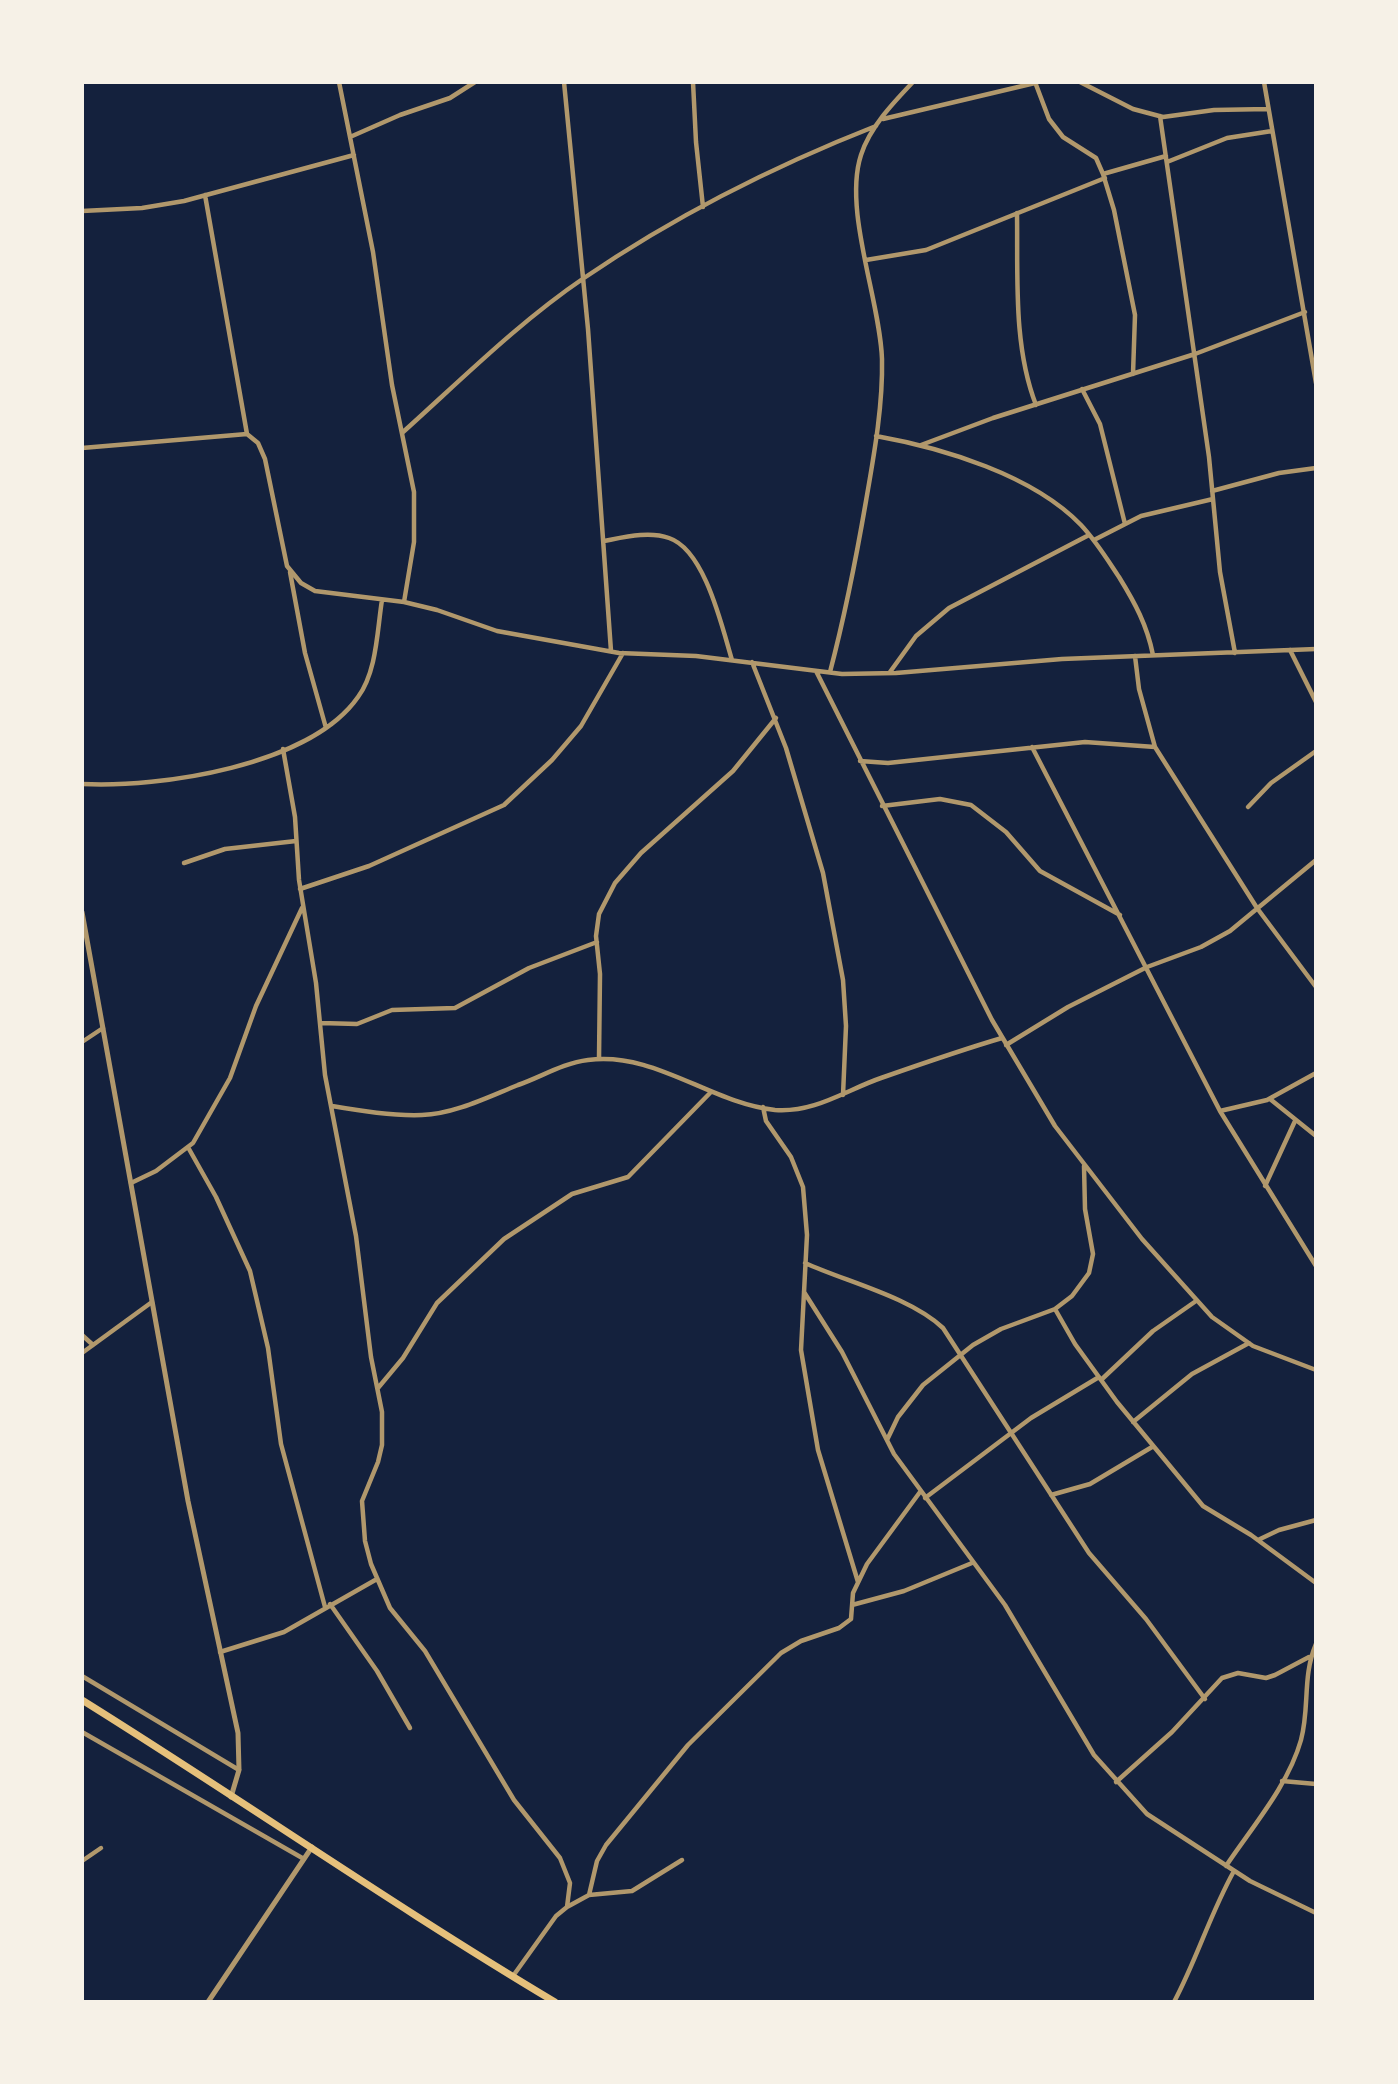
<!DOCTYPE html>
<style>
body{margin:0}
#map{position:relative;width:1398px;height:2084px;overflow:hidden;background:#14213d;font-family:Mulish,sans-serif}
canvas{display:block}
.frame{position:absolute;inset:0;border:84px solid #f6f1e7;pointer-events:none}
</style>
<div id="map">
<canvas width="1398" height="2084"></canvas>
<div class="frame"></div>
</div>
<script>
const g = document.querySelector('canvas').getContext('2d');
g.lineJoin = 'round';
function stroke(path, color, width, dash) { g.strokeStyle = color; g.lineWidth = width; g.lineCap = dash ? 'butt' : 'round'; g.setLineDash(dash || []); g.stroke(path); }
stroke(new Path2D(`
 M 339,82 L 373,252 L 392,385 L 414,492 L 414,542 L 404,602
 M 564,82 L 588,329 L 611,651
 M 693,82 L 696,142 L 703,207
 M 1035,82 L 1049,119 L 1063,137 L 1096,158 L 1103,174 L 1114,210 L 1135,315 L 1133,374
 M 1080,82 L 1133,109 L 1163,117 L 1214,110 L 1268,109
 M 1264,82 L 1316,383
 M 1160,116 L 1209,457 L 1220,572 L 1235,653
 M 883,119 L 1035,83
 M 350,137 L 400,115 L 450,98 L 475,82
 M 1167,162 L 1227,138 L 1272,131
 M 1103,174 L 1166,156
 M 205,195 L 247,434
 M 82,211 L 142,208 L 184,201 L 354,155
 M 1017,213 C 1018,276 1013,346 1036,405
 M 866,260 L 926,250 L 1105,178
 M 1082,389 L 1100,424 L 1125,524
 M 402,433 C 461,380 519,322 584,278 C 675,216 774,166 876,126
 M 876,436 C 943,448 1033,475 1081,525 C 1096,541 1107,559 1119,577 C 1135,603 1147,625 1153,655
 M 921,445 L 993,418 L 1195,354 L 1305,312
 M 82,448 L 247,434 L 258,443 L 265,459 L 287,566 L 301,583 L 315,591 L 404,602 L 437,610 L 497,631 L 619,653 L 696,656 L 842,674 L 896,673 L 1062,659 L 1316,649
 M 1212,491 L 1279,473 L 1316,468
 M 1094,540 L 1141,516 L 1213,499
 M 604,541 C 625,537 649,531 669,538 C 705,550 722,627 732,660
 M 290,572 L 305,653 L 326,728
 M 1290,650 L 1316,702
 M 1135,656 L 1139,689 L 1155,747 L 1257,908 L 1316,987
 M 752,662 L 786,748 L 823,873 L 843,980 L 846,1026 L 843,1095
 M 816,671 L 992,1020 L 1055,1126 L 1142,1239 L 1212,1317 L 1253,1346 L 1316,1370
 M 830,672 C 845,615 856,559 866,501 C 874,455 883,406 882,359 C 880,300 843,210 861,155 C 870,127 893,103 913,82
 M 890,672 L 916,636 L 949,608 L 1089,535
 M 1032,747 L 1220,1111 L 1316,1266
 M 283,749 L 295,817 L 299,880 L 316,983 L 325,1075 L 356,1236 L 371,1357 L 382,1412 L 382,1445 L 378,1462 L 362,1501 L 365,1541 L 371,1564 L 390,1608 L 425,1651 L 514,1800 L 560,1858 L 570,1883 L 567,1907
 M 860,761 L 888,763 L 1085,742 L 1155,747
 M 82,784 C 160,788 310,766 358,697 C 377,671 377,631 382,600
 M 882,806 L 940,799 L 971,805 L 1006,832 L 1040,871 L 1120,915
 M 1248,807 L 1271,783 L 1316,751
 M 184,863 L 225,849 L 296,841
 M 300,889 L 369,866 L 504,805 L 552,760 L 581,726 L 623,653
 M 321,1023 L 357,1024 L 392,1010 L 455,1008 L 529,968 L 597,942
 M 82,1042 L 103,1028
 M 1006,1045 L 1068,1007 L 1147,967 L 1201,947 L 1230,931 L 1316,860
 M 599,1059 L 600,974 L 596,936 L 599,914 L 615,883 L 641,853 L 733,771 L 776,718
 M 1270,1099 L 1316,1136
 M 332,1106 C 361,1111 392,1116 422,1115 C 454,1114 488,1097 518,1085 C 541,1077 563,1063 588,1060 C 655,1051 710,1103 775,1110 C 815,1113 846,1090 881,1078 C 921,1064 961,1050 1002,1038
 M 763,1107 L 766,1121 L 791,1157 L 803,1187 L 807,1235 L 801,1350 L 818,1450 L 858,1582
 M 1220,1111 L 1267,1100 L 1316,1073
 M 189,1149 L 216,1197 L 250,1271 L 268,1348 L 281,1444 L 325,1607
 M 131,1183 L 156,1171 L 193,1143 L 230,1078 L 256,1006 L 302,908
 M 1265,1186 L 1295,1121
 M 805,1263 C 847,1282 910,1297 943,1328 L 1089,1553 L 1146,1619 L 1205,1699
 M 804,1292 L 842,1352 L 894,1454 L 1005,1605 L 1094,1755 L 1147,1814 L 1250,1881 L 1316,1913
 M 1055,1309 L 1075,1344 L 1117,1402 L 1203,1506 L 1251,1535 L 1316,1583
 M 82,1335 L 93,1345
 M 82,1353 L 152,1302
 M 1101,1380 L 1153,1331 L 1196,1301
 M 378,1388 L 403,1358 L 437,1303 L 504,1239 L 572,1194 L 628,1177 L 710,1093
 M 1133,1422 L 1192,1374 L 1249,1343
 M 887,1440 L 898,1417 L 923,1385 L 973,1345 L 1001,1329 L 1055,1309 L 1072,1296 L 1089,1273 L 1093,1254 L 1085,1209 L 1084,1166
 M 1051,1495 L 1090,1484 L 1152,1447
 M 925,1498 L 1031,1418 L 1099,1377
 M 1258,1540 L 1279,1530 L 1316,1520
 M 330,1604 L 377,1671 L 410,1728
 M 852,1605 L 904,1591 L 972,1563
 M 220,1652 L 284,1632 L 377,1579
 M 82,1676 L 239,1770
 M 82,1732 L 304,1859
 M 1282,1781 L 1316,1784
 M 1116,1782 L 1172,1732 L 1222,1678 L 1238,1673 L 1266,1678 L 1275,1675 L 1309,1657
 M 82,1861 L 101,1848
 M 1226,1866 C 1252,1827 1288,1786 1301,1740 C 1310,1706 1302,1677 1316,1644
 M 589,1895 L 597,1861 L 606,1845 L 688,1745 L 781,1653 L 801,1641 L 839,1628 L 851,1619 L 853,1593 L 867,1564 L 920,1492
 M 513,1976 L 556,1916 L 567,1907 L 589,1895 L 632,1891 L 682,1860
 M 1174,2002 C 1197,1959 1210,1914 1234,1871`), '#b1986c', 4.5);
stroke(new Path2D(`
 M 82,912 L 188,1501 L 238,1733 L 239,1770 L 231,1797
 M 208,2002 L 312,1847`), '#b1986c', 5);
stroke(new Path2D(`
 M 82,1700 C 241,1799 394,1906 555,2002`), '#e5c07b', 7);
</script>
